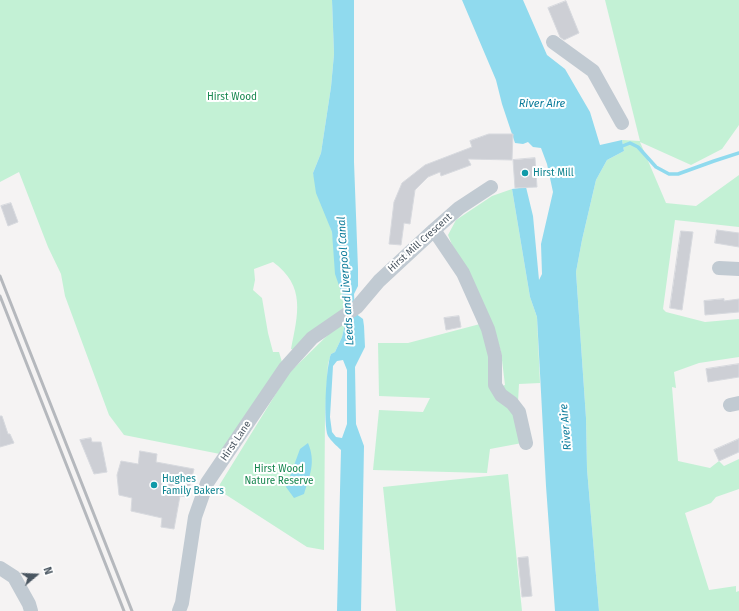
<!DOCTYPE html>
<style>
body{margin:0}
#map{position:relative;width:739px;height:611px;overflow:hidden;background:#f5f3f3;font-family:"Fira Sans",sans-serif}
canvas{display:block}
.north{position:absolute;left:16px;top:555px;width:40px;height:40px;-webkit-text-stroke:3px #fff;paint-order:stroke;rotate:71deg;font-size:11px;font-weight:700;line-height:16px;text-align:center;color:#4a5661}
.north::after{content:'';display:block;margin:auto;width:14px;height:18px;background:#4a5661;clip-path:polygon(50% 0,100% 100%,50% 72%,0 100%)}
</style>
<div id="map">
<canvas width="739" height="611"></canvas>
<div class="north">N</div>
</div>
<script>
const g = document.querySelector('canvas').getContext('2d');
g.lineJoin = 'round';
function paint(path, color) { g.fillStyle = color; g.fill(path, 'evenodd'); }
function stroke(path, color, width, dash) { g.strokeStyle = color; g.lineWidth = width; g.lineCap = dash ? 'butt' : 'round'; g.setLineDash(dash || []); g.stroke(path); }
function drawText(font, color, halo, rows, align = 'center') {
  g.font = font + ' "Fira Sans",sans-serif'; g.lineWidth = 4; g.setLineDash([]); g.textBaseline = 'middle'; g.strokeStyle = halo; g.fillStyle = color; for (const [text, x, y, turn = 0] of rows) {
    g.save(); g.translate(x, y); g.rotate((+turn || 0) * Math.PI / 180); g.textAlign = isNaN(turn) ? turn : align; if (halo) g.strokeText(text, 0, 0); g.fillText(text, 0, 0); g.restore();
  }
}
paint(new Path2D(`
 M 0,0 L 332,0 L 334,54 L 331,87 L 321,153 L 313,173 L 332,232 L 341,291 L 344,300 L 345,309 L 294,350 L 291,349 C 298,314 306,286 273,262 L 254,269 L 255,280 L 253,290 L 262,298 L 268,333 L 273,352 L 279,352 L 282,362 L 220,454 L 124,435 L 109,415 L 65,296 L 61,274 L 48,247 L 19,172 L 0,182 Z
 M 605,0 L 739,0 L 739,125 L 722,149 L 691,165 L 640,142 L 666,203 L 696,206 L 739,175 L 739,227 L 675,220 L 663,309 L 666,312 L 705,322 L 739,319 L 739,357 L 699,363 L 674,372 L 676,388 L 672,387 L 678,461 L 710,468 L 719,461 L 724,466 L 739,459 L 739,489 L 716,497 L 711,503 L 685,513 L 709,590 L 736,586 L 736,592 L 739,591 L 739,611 L 599,611 L 587,469 L 586,418 L 576,272 L 582,240 L 596,180 L 607,160 L 624,151 L 622,140 L 640,141 Z
 M 512,189 L 530,297 L 537,317 L 540,383 L 519,384 L 517,420 L 522,443 L 490,449 L 487,473 L 373,470 L 379,410 L 423,412 L 430,398 L 379,396 L 378,343 L 408,343 L 480,324 L 491,357 L 494,389 L 505,385 L 501,352 L 493,326 L 455,252 L 448,235 L 456,220 L 492,196 Z
 M 346,320 L 342,337 L 335,352 L 331,354 L 328,364 L 325,415 L 324,550 L 307,547 L 217,489 L 288,374 L 340,323 Z
 M 508,474 L 522,611 L 396,611 L 383,487 Z`), '#c3f1d5');
paint(new Path2D(`
 M 332,0 L 354,0 L 354,162 L 358,269 L 358,286 L 354,294 L 355,313 L 363,319 L 364,326 L 365,347 L 355,367 L 356,424 L 364,446 L 361,611 L 337,611 L 341,450 C 337,446 331,441 328,436 C 323,425 326,365 331,354 L 335,352 L 342,337 L 346,320 L 344,300 L 335,274 L 332,232 L 316,193 L 313,173 L 321,153 L 331,87 L 334,54 ZM 343,360 L 347,370 L 347,424 L 342,438 L 336,437 L 332,432 L 330,417 L 333,366 L 337,361 Z
 M 462,0 L 523,0 L 547,55 L 565,69 L 590,112 L 600,145 L 622,140 L 624,151 L 607,160 L 596,180 L 582,240 L 576,272 L 586,418 L 587,469 L 599,611 L 555,611 L 546,486 L 537,317 L 530,297 L 512,189 L 526,187 L 533,216 L 539,280 L 542,274 L 541,244 L 553,192 L 547,164 L 541,148 L 533,147 L 528,142 L 523,144 L 515,143 L 502,104 L 496,80 Z
 M 308,443 C 316,462 310,475 304,494 L 294,498 L 286,487 L 300,449 Z`), '#90daee');
stroke(new Path2D(`
 M 620,147 L 630,143 L 638,147 L 656,167 L 669,174 L 678,174 L 714,161 L 739,153`), '#90daee', 3.5);
const building = new Path2D(`
 M 566,1 L 579,33 L 564,40 L 560,37 L 548,8 Z
 M 489,134 L 513,134 L 512,160 L 468,159 L 471,165 L 441,176 L 440,172 L 428,177 L 415,190 L 410,224 L 404,223 L 401,245 L 389,244 L 394,202 L 402,183 L 425,165 L 472,147 L 470,141 Z
 M 535,158 L 537,187 L 515,188 L 513,160 Z
 M 11,203 L 18,222 L 8,226 L 1,206 Z
 M 717,230 L 739,233 L 739,247 L 715,243 Z
 M 681,231 L 693,232 L 682,310 L 670,308 Z
 M 724,299 L 724,301 L 739,299 L 739,312 L 705,315 L 704,301 Z
 M 459,316 L 461,327 L 446,330 L 444,318 Z
 M 739,364 L 739,377 L 708,382 L 706,369 Z
 M 0,416 L 2,416 L 8,434 L 10,434 L 14,443 L 0,447 Z
 M 91,438 L 92,442 L 101,442 L 107,472 L 94,474 L 80,440 Z
 M 739,439 L 739,452 L 719,461 L 714,450 Z
 M 140,451 L 157,454 L 156,462 L 194,469 L 187,497 L 180,496 L 174,529 L 161,527 L 162,518 L 131,511 L 132,498 L 119,495 L 117,475 L 121,461 L 138,464 Z
 M 528,557 L 532,596 L 522,597 L 518,558 Z`);
paint(building, '#cdcfd5');
stroke(building, '#d7d9de', 1);
stroke(new Path2D(`
 M 553,42 L 593,71 L 622,123
 M 434,230 L 463,273 L 488,329 L 495,356 L 495,385 L 501,395 L 512,403 L 519,412 L 526,443
 M 719,268 L 739,269
 M 730,405 L 739,403
 M 0,568 L 14,577 L 29,604 L 31,611
 M 179,611 L 182,603 L 195,517 L 207,483 L 285,368 L 312,338 L 357,307 L 379,281 L 434,230 L 459,208 L 491,187`), '#c1cad2', 14);
stroke(new Path2D(`
 M 0,276 L 132,611
 M 0,296 L 124,611`), '#b5b8bd', 3);
for (const [x, y, r, color] of [
 [525,173,4,"#0f9aa8"],
 [154,485,4,"#0f9aa8"]
]) { const dot = new Path2D(); dot.arc(x, y, r, 0, 2 * Math.PI); g.fillStyle = color; g.fill(dot); stroke(dot, '#fff', 1.5); }
drawText('10px', '#17864f', '#fff', [
 ["Hirst Wood",232,97],
 ["Hirst Wood",279,469],
 ["Nature Reserve",279,481]
]);
drawText('10px', '#0d838f', '#fff', [
 ["Hirst Mill",533,173],
 ["Hughes",162,479],
 ["Family Bakers",162,491]
], 'left');
drawText('10px', '#4a5661', '#fff', [
 ["Hirst Mill Crescent",420,243,-42],
 ["Hirst Lane",236,441,-56]
]);
drawText('italic 11px', '#0c7c9b', '#fff', [
 ["River Aire",542,104],
 ["Leeds and Liverpool Canal",346,281,-94],
 ["River Aire",566,427,-95]
]);
</script>
